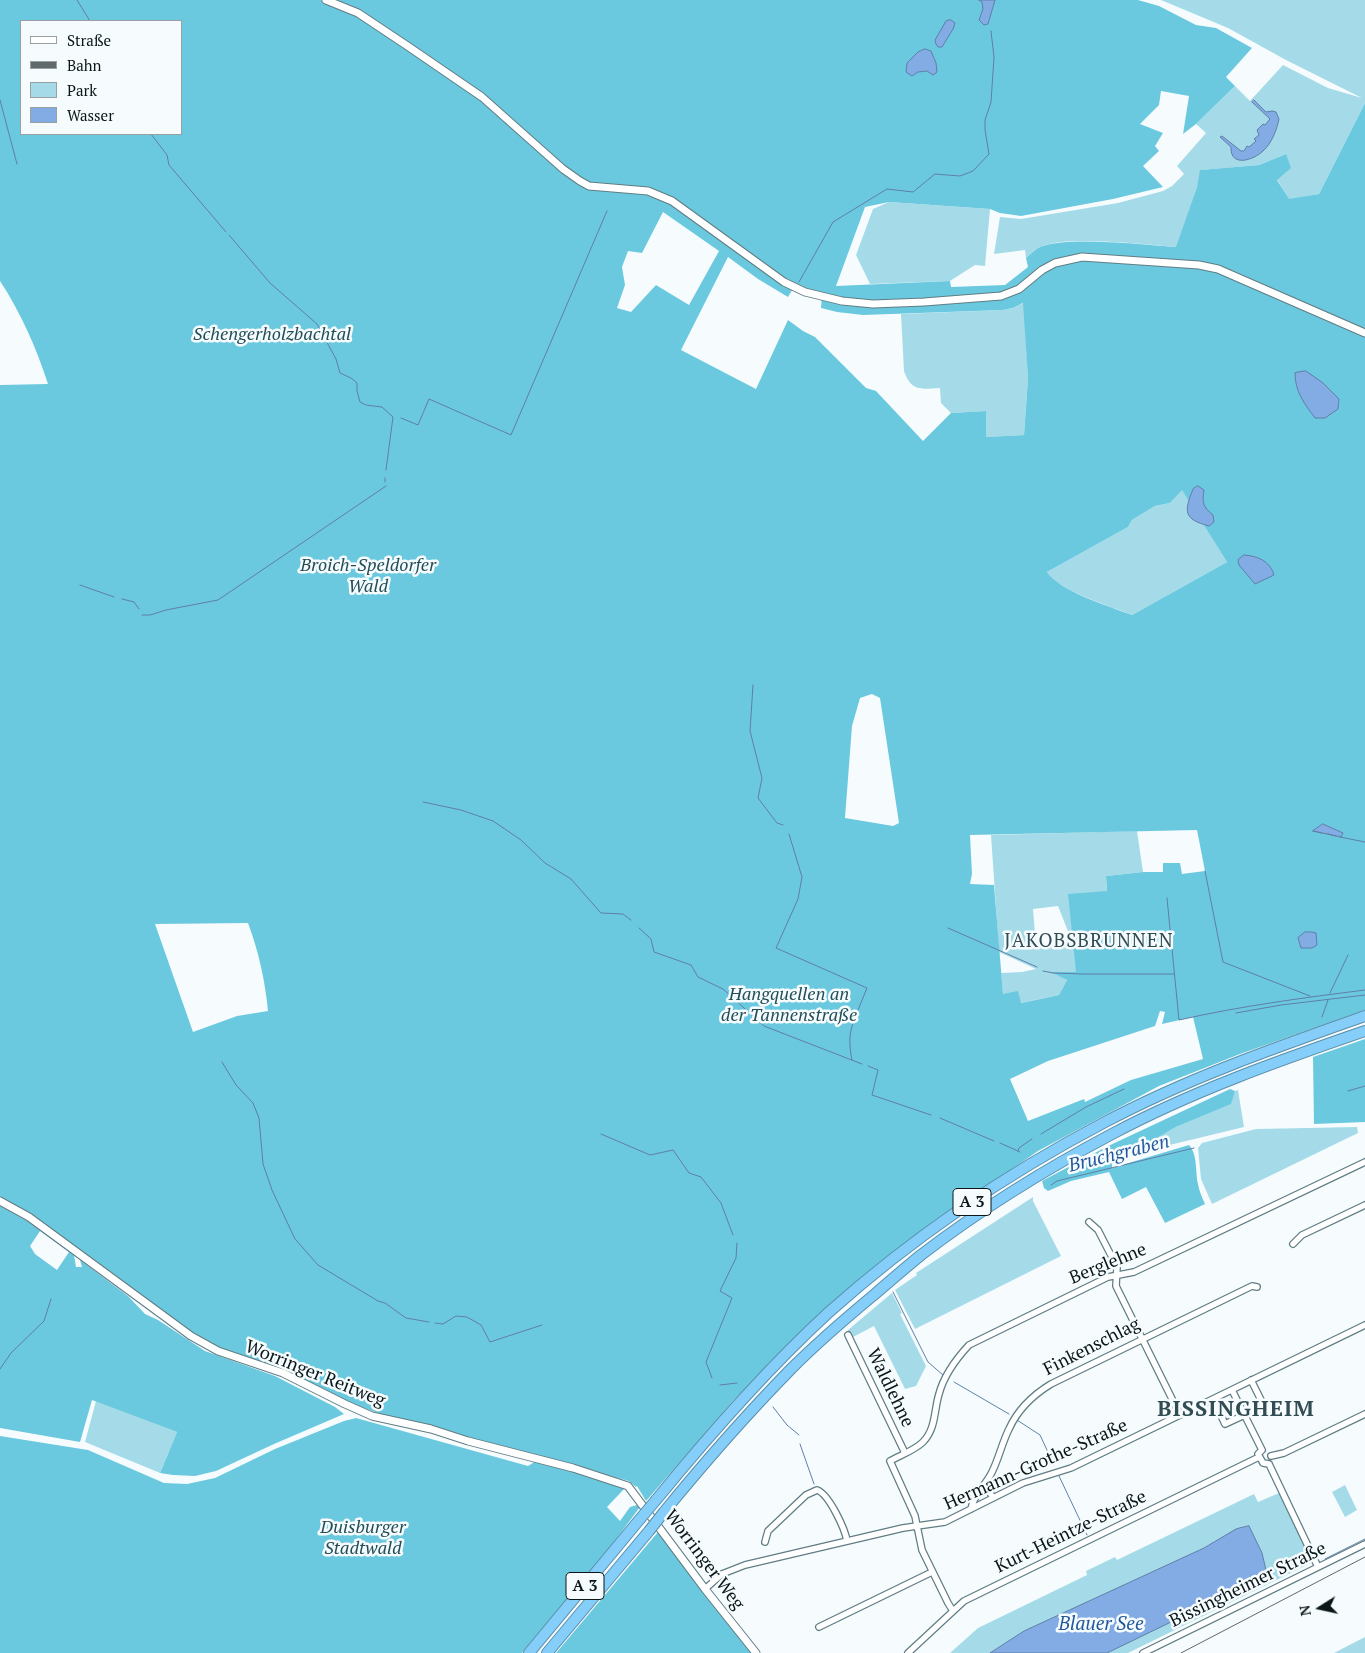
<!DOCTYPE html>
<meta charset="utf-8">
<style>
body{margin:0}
#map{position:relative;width:1365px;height:1653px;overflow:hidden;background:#f6fcfe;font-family:"PT Serif",serif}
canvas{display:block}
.legend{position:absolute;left:20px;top:20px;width:162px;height:115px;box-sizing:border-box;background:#f6fcfe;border:1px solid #98a0a2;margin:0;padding:6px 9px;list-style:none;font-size:15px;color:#0a1618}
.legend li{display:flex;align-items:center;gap:10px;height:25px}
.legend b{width:25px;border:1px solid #98a0a2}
.north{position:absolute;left:1295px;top:1583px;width:50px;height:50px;-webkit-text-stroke:4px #f6fcfe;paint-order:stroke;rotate:260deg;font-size:14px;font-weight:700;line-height:20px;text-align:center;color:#0a1618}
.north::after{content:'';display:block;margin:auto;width:18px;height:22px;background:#0a1618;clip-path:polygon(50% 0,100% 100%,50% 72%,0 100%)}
</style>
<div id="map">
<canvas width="1365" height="1653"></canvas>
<ul class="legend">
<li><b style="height:6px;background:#fff"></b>Straße</li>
<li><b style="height:6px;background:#5f696b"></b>Bahn</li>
<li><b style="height:14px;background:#a5dbe8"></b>Park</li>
<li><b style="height:14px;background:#83ace5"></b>Wasser</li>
</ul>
<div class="north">N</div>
</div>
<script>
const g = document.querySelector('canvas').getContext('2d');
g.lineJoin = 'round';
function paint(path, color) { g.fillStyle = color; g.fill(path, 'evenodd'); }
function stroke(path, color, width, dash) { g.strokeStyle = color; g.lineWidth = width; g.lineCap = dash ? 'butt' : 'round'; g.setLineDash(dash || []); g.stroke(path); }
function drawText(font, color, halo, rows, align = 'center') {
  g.font = font + ' "PT Serif",serif'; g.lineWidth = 5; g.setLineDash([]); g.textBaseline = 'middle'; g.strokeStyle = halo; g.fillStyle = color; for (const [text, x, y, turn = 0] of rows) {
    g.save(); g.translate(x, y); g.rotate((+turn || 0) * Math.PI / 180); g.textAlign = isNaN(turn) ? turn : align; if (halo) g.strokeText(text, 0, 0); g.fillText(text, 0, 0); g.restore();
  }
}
paint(new Path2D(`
 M 1161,0 L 1365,0 L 1365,103 L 1319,194 L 1289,200 L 1277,179 L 1286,154 L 1259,165 L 1201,170 L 1197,187 L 1177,247 C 1146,245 1062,234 1038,248 C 1034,251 1030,254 1026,258 L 1025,250 L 994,254 L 1000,217 L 1021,219 L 1118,203 L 1163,191 L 1172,186 L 1184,174 L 1177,166 L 1206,133 L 1196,124 L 1235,86 L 1250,101 L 1283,65 L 1328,88 L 1362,98 L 1286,60 L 1228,28 Z
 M 889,202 L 990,209 L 985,266 L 975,265 L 950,281 L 870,284 L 856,255 L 873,209 Z
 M 1024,303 L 1028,378 L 1024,435 L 986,437 L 986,411 L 951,413 L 941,403 L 940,388 C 922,389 911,392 904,371 L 901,314 L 1003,310 L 1013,308 Z
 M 1182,489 L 1227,562 L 1132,615 C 1108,605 1061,592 1047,572 L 1128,527 L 1132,520 L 1155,506 L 1170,503 Z
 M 1137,831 L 1143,872 L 1106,876 L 1107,891 L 1076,972 L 1053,972 L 1067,980 L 1059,995 L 1020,1003 L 1003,994 L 1001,973 L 1022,972 L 1036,969 L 999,952 L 991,835 ZM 1058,906 L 1073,944 L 1036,946 L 1033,909 Z
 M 1238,1090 L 1244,1127 L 1112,1159 L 1145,1145 L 1176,1127 L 1230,1104 L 1235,1091 Z
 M 1357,1127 L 1358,1133 L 1212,1204 L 1201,1179 L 1198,1148 L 1202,1143 L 1256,1129 Z
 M 1033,1197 L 1033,1201 L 1061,1256 L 915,1329 L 895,1290 L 917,1275 L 916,1273 Z
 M 892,1293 L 902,1313 L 900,1314 L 926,1366 L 916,1386 L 905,1389 L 874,1326 L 851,1338 L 848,1330 Z
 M 96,1401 L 177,1432 L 160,1473 L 85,1442 Z
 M 1345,1485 L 1357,1510 L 1345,1517 L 1332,1492 Z
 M 1279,1493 L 1313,1562 L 1128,1653 L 950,1653 L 978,1628 L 1087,1575 L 1086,1571 L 1115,1557 L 1117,1560 L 1254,1494 L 1258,1502 Z
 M 1365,1637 L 1365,1653 L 1334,1653 Z`), '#a5dbe8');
paint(new Path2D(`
 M 0,0 L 1138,0 L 1159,6 L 1196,25 L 1216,28 L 1252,48 L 1226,77 L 1235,86 L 1196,124 L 1183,134 L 1189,96 L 1161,91 L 1159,105 L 1140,124 L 1163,133 L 1155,146 L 1159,151 L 1143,166 L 1163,187 L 1113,199 L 1021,216 L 1000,213 L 990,209 L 889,202 L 865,207 L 836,286 L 950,281 L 951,287 L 1005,285 L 1028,267 L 1026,258 C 1030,254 1034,251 1038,248 C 1062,235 1146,245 1176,247 L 1197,187 L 1200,170 L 1259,165 L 1286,154 L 1291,168 L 1277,180 L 1289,199 L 1319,194 L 1365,103 L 1365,1010 L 1240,1054 L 1159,1086 L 1038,1151 L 999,1178 L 780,1353 L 733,1401 L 646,1501 L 637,1486 L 636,1487 L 629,1481 L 386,1416 L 345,1401 L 296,1375 L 233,1354 L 205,1342 L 28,1213 L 0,1197 L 0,385 L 48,384 C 36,347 21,313 0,281 ZM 21,21 L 181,21 L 181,134 L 21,134 ZM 663,212 L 719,251 L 689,305 L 656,285 L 631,312 L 617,308 L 625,285 L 622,267 L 628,251 L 642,253 ZM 728,257 L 758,279 L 788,297 L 795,285 L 822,295 L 821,308 L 837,312 L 863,315 L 1003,310 L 1013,308 L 1023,303 L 1028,378 L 1024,435 L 986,437 L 986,411 L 951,413 L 923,441 L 876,391 L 866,388 L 815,337 L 803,331 L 788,320 L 756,389 L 681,350 ZM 1182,490 L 1227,562 L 1132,615 C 1109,606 1061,592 1047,572 L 1128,527 L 1132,520 L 1155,506 L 1170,503 ZM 872,694 L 880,698 L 899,823 L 893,826 L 845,818 L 852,726 L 860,698 ZM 1197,830 L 1205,871 L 1182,874 L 1180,863 L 1163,863 L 1163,872 L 1143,872 L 1106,876 L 1107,891 L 1068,894 L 1076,972 L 1051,972 L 1067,980 L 1059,995 L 1021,1003 L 1018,991 L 1003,994 L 994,885 L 970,884 L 972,874 L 970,835 ZM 248,923 C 259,953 265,980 268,1011 L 237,1016 L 193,1032 L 155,924 ZM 1160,1011 L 1165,1012 L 1162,1024 L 1193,1017 L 1203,1059 L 1131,1080 L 1085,1102 L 1084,1099 L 1028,1121 L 1010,1079 L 1048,1061 L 1155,1026 Z
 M 1365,1039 L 1365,1122 L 1314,1124 L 1313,1057 Z
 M 1230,1089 L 1235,1091 L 1231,1104 L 1176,1127 L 1145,1145 L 1112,1160 L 1112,1168 L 1189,1145 C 1198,1155 1195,1171 1198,1184 C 1199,1191 1202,1197 1205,1204 L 1165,1223 L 1146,1187 L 1122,1199 L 1109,1172 L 1071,1181 L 1048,1191 L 1044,1188 L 1042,1181 L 1106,1147 Z
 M 0,1206 L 31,1223 L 74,1255 L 76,1267 L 82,1267 L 80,1260 L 128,1296 L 145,1314 L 158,1320 L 205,1351 L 275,1376 L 335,1407 L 344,1414 L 274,1444 L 216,1471 L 195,1476 L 173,1475 L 160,1473 L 177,1432 L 92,1400 L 80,1442 L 0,1428 ZM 40,1231 L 69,1252 L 57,1270 L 35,1254 L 30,1246 Z
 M 356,1418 L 528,1466 L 536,1461 L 630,1486 L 625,1488 L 607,1507 L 620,1521 L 630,1507 L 637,1505 L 640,1507 L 602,1558 L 522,1653 L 0,1653 L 0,1436 L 88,1450 L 164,1483 L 187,1484 L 215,1478 L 275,1449 L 344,1421 Z
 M 658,1532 L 751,1653 L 556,1653 Z`), '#6bc9df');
const water = new Path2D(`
 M 979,0 L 995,0 L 988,24 L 984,25 L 979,20 L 983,9 L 982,2 Z
 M 951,20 L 955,23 L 953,29 L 942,47 L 938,47 L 936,44 L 935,40 L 946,21 Z
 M 925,49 L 931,51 L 936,63 L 937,72 L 933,75 L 927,71 L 918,72 L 912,76 L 906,72 L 907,63 L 918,52 Z
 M 1254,100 L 1266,112 L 1272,111 L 1276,112 L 1279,119 C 1277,129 1272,143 1263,151 C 1254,160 1230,168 1231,147 L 1220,137 L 1222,136 L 1241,151 L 1244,151 L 1247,146 L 1249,147 L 1256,141 L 1254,139 L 1259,135 L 1257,130 L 1263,124 L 1265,125 L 1270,119 L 1252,102 Z
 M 1306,371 L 1323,383 L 1339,399 L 1338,409 L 1325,418 L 1315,418 C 1304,403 1295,392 1295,373 Z
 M 1198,486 L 1204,490 C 1202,503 1203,507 1213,515 L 1214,522 L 1209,526 C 1183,519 1184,512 1193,489 Z
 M 1244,555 C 1258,556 1270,561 1274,575 L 1255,584 L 1239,565 L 1238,560 Z
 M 1323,824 L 1343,833 L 1341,837 L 1313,831 Z
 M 1305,932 L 1312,932 L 1316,933 L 1317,945 L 1312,948 L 1301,948 L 1298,938 Z
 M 1249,1526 L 1262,1553 L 1266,1570 L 1262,1578 L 1107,1653 L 990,1653 L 1024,1631 L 1204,1548 L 1236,1529 Z`);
paint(water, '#83ace5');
stroke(water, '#5f7fa8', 1);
stroke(new Path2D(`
 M 77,0 L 90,21
 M 0,100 L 17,164
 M 151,134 L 167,155 L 169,165 L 226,232
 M 229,235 L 270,283 L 317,324 L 336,359 L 340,373 L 351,378 L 357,383 L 357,391 L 360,402 L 366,405 L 382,407 L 393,417 L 386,470
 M 799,282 L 833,222 L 887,189 L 913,192 L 935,174 L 960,176 L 973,171 L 989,154 L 985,130 L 985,120 L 991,102 L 994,57 L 991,31
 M 401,418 L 418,425 L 429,399 L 511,435 L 607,211
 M 385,482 L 385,478
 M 80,585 L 114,597
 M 122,599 L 134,602 L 139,609
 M 142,615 L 150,615 L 166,610 L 218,600 L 386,486
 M 753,685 L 750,731 L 762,778 L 758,798 L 777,823 L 783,825
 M 423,802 L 461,810 L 493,821 L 521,840 L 545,863 L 571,879 L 601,913 L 623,914 L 631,920
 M 1313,831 L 1322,833
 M 789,834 L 802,877 L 798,899 L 776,948 L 867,988 L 858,1010
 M 1328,834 L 1336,836
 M 1340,837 L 1365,842
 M 1205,871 L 1223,962 L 1310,996
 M 1167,898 L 1179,1020 C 1241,1006 1302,998 1365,990
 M 639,928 L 651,939 L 654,952 L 691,965 L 698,977 L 723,989 L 764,1026 L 862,1064
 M 948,928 L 1037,967
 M 1043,971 L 1053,973 L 1083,974 L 1174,974
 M 1330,993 L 1348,955
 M 1236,1013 L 1281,1005 L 1365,995
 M 1322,1017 L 1328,1000
 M 852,1060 C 849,1045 848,1031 856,1017
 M 222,1062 L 236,1085 L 253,1103 L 259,1118 L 263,1164 L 272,1190 L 295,1239 L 318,1265 L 378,1301 L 385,1303 L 406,1318 L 429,1322
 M 868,1066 L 878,1070 L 872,1095 L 931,1115
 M 1348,1091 L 1365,1086
 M 940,1118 L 994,1141
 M 601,1134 L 650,1155 L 673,1150 L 689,1173 L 701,1177 L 721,1203 L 733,1235
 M 1041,1134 L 1086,1107 L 1124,1089
 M 1000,1143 L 1020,1152
 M 1018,1151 L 1019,1148 L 1032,1139
 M 1051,1185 L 1057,1181 L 1194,1148
 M 893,1292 L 928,1362 L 943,1375
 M 435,1323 L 443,1324 L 456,1316 L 467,1317 L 481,1325 L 490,1342 L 542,1325
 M 0,1369 L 11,1353 L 44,1321 L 51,1299
 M 712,1378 L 706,1362 L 732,1298 L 720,1291 L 736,1258 L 737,1243
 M 954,1382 L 1009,1414
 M 720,1385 L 737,1383
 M 773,1407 L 787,1425 L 799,1435
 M 1017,1420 L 1040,1435 L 1054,1465
 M 800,1444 L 814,1484
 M 1059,1476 L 1087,1535
 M 1325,1559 L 1365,1539`), '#5f7fa8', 1);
const minor = new Path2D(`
 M 1089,1222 L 1098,1230 L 1117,1267 L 1116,1286 L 1180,1415
 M 1293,1244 L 1302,1235 L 1365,1205
 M 848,1335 L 905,1453
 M 1232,1390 L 1262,1450
 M 1213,1399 L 1225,1424 L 1264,1406 L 1251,1380
 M 1262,1450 L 1258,1454 L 1263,1463 L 1269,1464
 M 1271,1456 L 1284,1453 L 1365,1414
 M 1269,1464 L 1318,1567
 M 985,1484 L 993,1498
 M 971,1509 C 973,1495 986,1485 992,1472 C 999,1458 1002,1443 1009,1429 C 1018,1409 1033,1395 1051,1384 L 1252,1286 L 1257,1287
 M 765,1542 L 768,1531 L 806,1495 L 817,1490 C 829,1494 845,1529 847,1541
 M 705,1589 L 722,1574 L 745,1565 L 903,1528 L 945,1522 L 1023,1483 L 1071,1468 L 1365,1325
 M 953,1611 L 948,1603 L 922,1550 L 915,1516 L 890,1461 C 901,1455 915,1450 923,1442 C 936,1429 934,1410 939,1394 C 944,1375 956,1359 969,1345 L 1108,1277 L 1134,1272 L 1365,1162
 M 819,1627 L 932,1572
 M 908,1653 L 964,1601 L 1259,1457
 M 1143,1653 L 1365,1544`);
const tertiary = new Path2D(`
 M 326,0 L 358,13 L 409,47 L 482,97 L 563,169 L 580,181 L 589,186 L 648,191 L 672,201 L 784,282 L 805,292 L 842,301 L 873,304 L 924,302 L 1001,296 L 1019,289 L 1042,270 L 1055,263 L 1082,257 L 1199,265 L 1218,269 L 1365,333
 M 0,1201 L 29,1217 L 191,1336 L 218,1351 L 283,1373 L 345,1404 L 372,1416 L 431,1429 L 468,1441 L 573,1468 L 628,1486 L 705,1589 L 756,1653`);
const motorway = new Path2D(`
 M 656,1500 C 710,1434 765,1371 828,1313 C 912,1238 1006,1174 1105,1122 C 1188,1078 1277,1047 1365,1016
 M 664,1512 C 704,1463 746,1415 791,1369 C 817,1343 846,1318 875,1294 C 890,1281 905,1268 921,1255 C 981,1209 1046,1169 1112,1134 C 1193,1091 1278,1061 1365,1031
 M 529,1653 L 640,1519
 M 547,1653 L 649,1531`);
stroke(minor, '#607d84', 8);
stroke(tertiary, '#607d84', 9);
stroke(motorway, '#598eaa', 12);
stroke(minor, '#fff', 5.5);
stroke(tertiary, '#fff', 7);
stroke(motorway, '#84cef9', 10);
stroke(new Path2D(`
 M 1181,1653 L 1365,1557`), '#5f696b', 1);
const motorwayBridge = new Path2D(`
 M 640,1519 L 656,1500
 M 649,1531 L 664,1512`);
stroke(motorwayBridge, '#598eaa', 12, []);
stroke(motorwayBridge, '#84cef9', 10);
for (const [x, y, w] of [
 [972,1202,38],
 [585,1586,38]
]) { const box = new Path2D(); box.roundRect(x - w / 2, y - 13.5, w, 27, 4); g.fillStyle = '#f6fcfe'; g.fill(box); stroke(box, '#0a1618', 1); }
drawText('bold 16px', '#0a1618', null, [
 ["A 3",972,1202],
 ["A 3",585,1586]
]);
drawText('italic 18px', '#234d57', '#f6fcfe', [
 ["Schengerholzbachtal",272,335],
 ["Broich-Speldorfer",368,566],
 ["Wald",368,587],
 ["Hangquellen an",789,995],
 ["der Tannenstraße",789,1016],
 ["Duisburger",363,1528],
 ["Stadtwald",363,1549]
]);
drawText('18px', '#0a1618', '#f6fcfe', [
 ["Berglehne",1108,1264,-22],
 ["Finkenschlag",1092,1347,-27],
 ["Worringer Reitweg",315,1374,22],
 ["Waldlehne",890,1388,64],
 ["Hermann-Grothe-Straße",1036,1465,-24],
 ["Kurt-Heintze-Straße",1071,1532,-26],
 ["Worringer Weg",704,1560,53],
 ["Bissingheimer Straße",1248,1585,-26]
]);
g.letterSpacing = '1px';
drawText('19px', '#314c53', '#f6fcfe', [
 ["JAKOBSBRUNNEN",1089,942]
]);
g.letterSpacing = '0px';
drawText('italic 19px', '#23579b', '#f6fcfe', [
 ["Bruchgraben",1119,1154,-14],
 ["Blauer See",1101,1625]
]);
g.letterSpacing = '1px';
drawText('bold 22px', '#314c53', '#f6fcfe', [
 ["BISSINGHEIM",1236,1410]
]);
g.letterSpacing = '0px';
</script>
